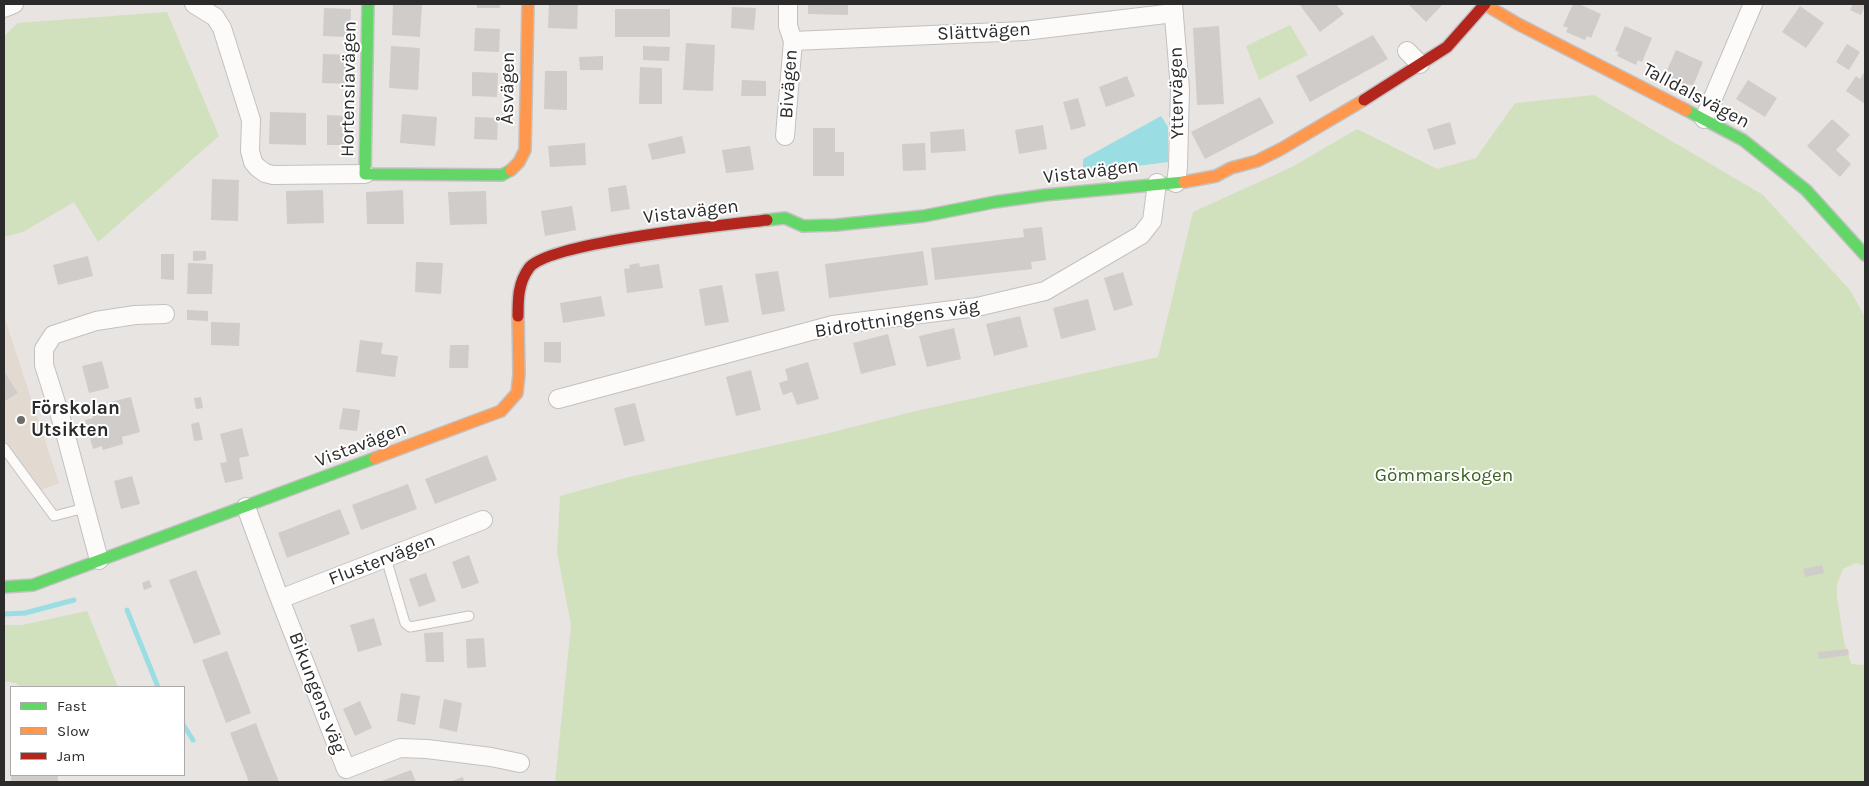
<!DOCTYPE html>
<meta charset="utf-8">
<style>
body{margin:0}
#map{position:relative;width:1869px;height:786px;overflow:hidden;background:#e8e4e1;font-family:Karla,sans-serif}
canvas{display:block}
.frame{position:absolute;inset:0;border:5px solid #2b2b2b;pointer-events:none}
.legend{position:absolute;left:10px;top:686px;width:175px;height:90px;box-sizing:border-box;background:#fff;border:1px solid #aaa;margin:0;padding:6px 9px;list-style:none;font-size:15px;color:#2b2b2b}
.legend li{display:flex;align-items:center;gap:10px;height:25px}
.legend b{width:25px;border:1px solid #aaa}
</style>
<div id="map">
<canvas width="1869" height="786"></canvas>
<div class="frame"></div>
<ul class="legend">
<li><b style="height:6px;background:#63d668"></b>Fast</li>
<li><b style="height:6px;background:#ff974d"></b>Slow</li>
<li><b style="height:6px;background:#b3261e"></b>Jam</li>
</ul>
</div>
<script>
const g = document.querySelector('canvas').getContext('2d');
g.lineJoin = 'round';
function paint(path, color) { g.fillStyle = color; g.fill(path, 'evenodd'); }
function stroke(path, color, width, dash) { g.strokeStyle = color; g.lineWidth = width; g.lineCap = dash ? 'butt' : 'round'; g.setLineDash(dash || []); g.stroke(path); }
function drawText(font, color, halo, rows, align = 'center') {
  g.font = font + ' Karla,sans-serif'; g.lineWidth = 4; g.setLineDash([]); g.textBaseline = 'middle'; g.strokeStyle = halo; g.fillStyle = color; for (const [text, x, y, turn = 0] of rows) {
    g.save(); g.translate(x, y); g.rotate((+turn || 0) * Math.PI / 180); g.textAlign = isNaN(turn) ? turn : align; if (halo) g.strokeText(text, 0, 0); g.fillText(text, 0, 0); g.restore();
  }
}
paint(new Path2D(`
 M 4,316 L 59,483 L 42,490 L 4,439 L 4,402 L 18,393 L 4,371 Z`), '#e2d9d0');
paint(new Path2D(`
 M 167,12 L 219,136 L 98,242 L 74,202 L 23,232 L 4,237 L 4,36 L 18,23 Z
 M 1290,25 L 1308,55 L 1259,80 L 1246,46 Z
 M 1594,95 L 1763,195 L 1850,290 L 1865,317 L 1865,566 L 1856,563 L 1843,569 L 1837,584 L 1837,597 L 1844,642 L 1851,664 L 1865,665 L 1865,782 L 555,782 L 571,625 L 557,552 L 560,496 L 629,477 L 817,436 L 916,411 L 1158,357 L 1193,212 L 1292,167 L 1357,129 L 1437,169 L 1476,158 L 1515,103 Z
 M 87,611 L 118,687 L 22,687 L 15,683 L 4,681 L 4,625 L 22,625 Z`), '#d1e1bd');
paint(new Path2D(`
 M 1161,116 L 1168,127 L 1168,162 L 1083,173 L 1083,159 Z`), '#9adee4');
stroke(new Path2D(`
 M 127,610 L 158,687
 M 4,614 L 25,613 L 74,600
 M 184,726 L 193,740`), '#9adee4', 5);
paint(new Path2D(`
 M 393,4 L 422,4 L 420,37 L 392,35 Z
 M 477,4 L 500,4 L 500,8 L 477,8 Z
 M 549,4 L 578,4 L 577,29 L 548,28 Z
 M 808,4 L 848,4 L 848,15 L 808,14 Z
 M 1299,4 L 1336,4 L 1344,14 L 1320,32 Z
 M 1408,4 L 1443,4 L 1426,22 Z
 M 1573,4 L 1579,4 L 1601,14 L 1591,38 L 1587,36 L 1585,40 L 1566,32 L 1568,28 L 1563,26 Z
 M 1853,4 L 1860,4 L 1865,6 L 1861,15 L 1850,10 Z
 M 1800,6 L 1824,23 L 1806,48 L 1782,32 Z
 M 732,7 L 756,8 L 754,30 L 731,28 Z
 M 324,8 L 351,9 L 350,37 L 323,36 Z
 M 615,9 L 670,9 L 670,37 L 615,37 Z
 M 1219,26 L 1224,104 L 1197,105 L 1193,28 Z
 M 1625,26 L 1652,38 L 1642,62 L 1638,60 L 1636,65 L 1617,56 L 1619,52 L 1615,51 Z
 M 475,28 L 500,29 L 499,52 L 474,51 Z
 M 1373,35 L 1388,59 L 1310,102 L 1296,76 Z
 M 686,43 L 715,45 L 713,91 L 683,90 Z
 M 1847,44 L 1860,52 L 1849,70 L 1836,62 Z
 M 391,46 L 420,48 L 418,90 L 389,88 Z
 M 643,46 L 670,47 L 669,61 L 643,60 Z
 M 1676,50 L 1703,62 L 1693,86 L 1689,84 L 1687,88 L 1668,80 L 1669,76 L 1665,75 Z
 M 323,54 L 350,55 L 349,84 L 322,83 Z
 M 603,56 L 603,70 L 580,70 L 579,57 Z
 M 640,67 L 662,68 L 662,104 L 639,104 Z
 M 545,71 L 567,71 L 567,110 L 544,109 Z
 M 1865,71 L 1865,104 L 1846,91 L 1856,76 L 1860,79 Z
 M 472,72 L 498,73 L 497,97 L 472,96 Z
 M 1127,76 L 1135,96 L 1106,107 L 1099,87 Z
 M 742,80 L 766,81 L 766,96 L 741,96 Z
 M 1748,80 L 1777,98 L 1765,117 L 1736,99 Z
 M 1260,97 L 1274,123 L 1205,159 L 1191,132 Z
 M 1078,98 L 1086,126 L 1071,130 L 1063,102 Z
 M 270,112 L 306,113 L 306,145 L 269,144 Z
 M 402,114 L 437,117 L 435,146 L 400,143 Z
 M 327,115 L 349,116 L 348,145 L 327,145 Z
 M 475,117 L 498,118 L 497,140 L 474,139 Z
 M 1832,119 L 1850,135 L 1836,150 L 1851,164 L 1840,177 L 1807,146 Z
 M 1450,122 L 1456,144 L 1434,150 L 1427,129 Z
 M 1043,125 L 1047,149 L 1019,154 L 1015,130 Z
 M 813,128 L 835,128 L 835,152 L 844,152 L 844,176 L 813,176 Z
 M 964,129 L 966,151 L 931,153 L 930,132 Z
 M 682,136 L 686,153 L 652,160 L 648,144 Z
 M 585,143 L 586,165 L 550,167 L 548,146 Z
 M 925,143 L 926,170 L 903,171 L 902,144 Z
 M 750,146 L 754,170 L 726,173 L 722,150 Z
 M 212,179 L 239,180 L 238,221 L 211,220 Z
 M 626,185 L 630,209 L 611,212 L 608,188 Z
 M 323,190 L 324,223 L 287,224 L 286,191 Z
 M 403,190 L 404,224 L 367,224 L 366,192 Z
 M 486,191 L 487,224 L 450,225 L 448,192 Z
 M 572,206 L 576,230 L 545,236 L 541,211 Z
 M 1042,227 L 1046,260 L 1031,262 L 1032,269 L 935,280 L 931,248 L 1024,237 L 1023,229 Z
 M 193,251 L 206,251 L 206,260 L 193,261 Z
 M 923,251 L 928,285 L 829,298 L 825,264 Z
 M 161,254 L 174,254 L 174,280 L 161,279 Z
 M 88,256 L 93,276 L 58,285 L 53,265 Z
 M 416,262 L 443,263 L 441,294 L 415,292 Z
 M 188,263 L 213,264 L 212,294 L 187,294 Z
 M 639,263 L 640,267 L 659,264 L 663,288 L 627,293 L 624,269 L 630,268 L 629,265 Z
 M 778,271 L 785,311 L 762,315 L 755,274 Z
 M 1123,272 L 1133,305 L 1114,311 L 1104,278 Z
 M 722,285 L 729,322 L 705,326 L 699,289 Z
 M 601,296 L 605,316 L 563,323 L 560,303 Z
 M 1088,299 L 1096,330 L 1061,339 L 1053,308 Z
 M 187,310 L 208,311 L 208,321 L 187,320 Z
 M 1020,316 L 1028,347 L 994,356 L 986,324 Z
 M 211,322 L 240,323 L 239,346 L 211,345 Z
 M 954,328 L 961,359 L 927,367 L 919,336 Z
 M 888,334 L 896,365 L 861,374 L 853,343 Z
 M 360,340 L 383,343 L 381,354 L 398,356 L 395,377 L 356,372 Z
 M 544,342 L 561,342 L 561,363 L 544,362 Z
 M 450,345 L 469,345 L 468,368 L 449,368 Z
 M 102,361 L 109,388 L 89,393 L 82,366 Z
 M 808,362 L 819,399 L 797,405 L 792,392 L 783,395 L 779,383 L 788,380 L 785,369 Z
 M 751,370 L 761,410 L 736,416 L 726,377 Z
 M 4,371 L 18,393 L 4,402 Z
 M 131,397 L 140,432 L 122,437 L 123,444 L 103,450 L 102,446 L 93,449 L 85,420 L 93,418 L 90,407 Z
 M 201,397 L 203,408 L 196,409 L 194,398 Z
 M 635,403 L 645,441 L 624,446 L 614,408 Z
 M 343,408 L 360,410 L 357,431 L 339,429 Z
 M 199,422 L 203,440 L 194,441 L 191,424 Z
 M 242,428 L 249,456 L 239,458 L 243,479 L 225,483 L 220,463 L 227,462 L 220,434 Z
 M 487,455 L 497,480 L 435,504 L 425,479 Z
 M 132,476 L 140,504 L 121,509 L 114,481 Z
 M 408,484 L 417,509 L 361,530 L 352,505 Z
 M 340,509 L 350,534 L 287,558 L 278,533 Z
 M 469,555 L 479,583 L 462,589 L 452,562 Z
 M 1822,565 L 1824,573 L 1805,577 L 1803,569 Z
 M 196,570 L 221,634 L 194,644 L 169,580 Z
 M 426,573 L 436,601 L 419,607 L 409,579 Z
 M 149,580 L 152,587 L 144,590 L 142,583 Z
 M 374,618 L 382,645 L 358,652 L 350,625 Z
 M 443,632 L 444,662 L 426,662 L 424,633 Z
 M 484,638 L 486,667 L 467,668 L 466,639 Z
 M 1848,649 L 1849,655 L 1819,659 L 1818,652 Z
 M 227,651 L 251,713 L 226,723 L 202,660 Z
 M 401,693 L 420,696 L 415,725 L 397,721 Z
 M 444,699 L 462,703 L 457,732 L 439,728 Z
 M 360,701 L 372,728 L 355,736 L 343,709 Z
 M 256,723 L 261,737 L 279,782 L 249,782 L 230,733 Z
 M 411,770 L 416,782 L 379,782 Z
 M 11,775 L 58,775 L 58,782 L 11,782 Z
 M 463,777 L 464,782 L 449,782 Z`), '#cfccca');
const lane = new Path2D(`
 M 4,448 L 54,516 L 85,508
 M 386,558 L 405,623 L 410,627 L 469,616`);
const street = new Path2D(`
 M 194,4 L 215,17 L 222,28 L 251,120 L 250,151 L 253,162 L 257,167 L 265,173 L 273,175 L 365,174
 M 1173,4 L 1180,89 L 1178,167 L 1176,183
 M 4,8 L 14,4
 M 793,41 L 1024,31 L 1174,13
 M 1407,51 L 1420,64
 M 1704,119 L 1753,4
 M 785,136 L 793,41 L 788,26 L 788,4
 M 558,399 L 833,325 L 977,307 L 1045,291 L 1141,235 L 1152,221 L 1157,183
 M 246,507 L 276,589 L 346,769 L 400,748 L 427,749 L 491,757 L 520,763
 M 99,560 L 63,425 L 44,365 L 44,349 L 53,335 L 96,321 L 135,315 L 165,314
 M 280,599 L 483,520`);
const fast = new Path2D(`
 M 368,4 L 365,174 L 502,175 L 511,170
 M 1686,110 L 1743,140 L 1806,190 L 1865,255
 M 767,220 L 785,218 L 803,226 L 836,225 L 924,216 L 995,202 L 1045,195 L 1184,182
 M 4,587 L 33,585 L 375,458`);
const slow = new Path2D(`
 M 1484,4 L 1518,24 L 1686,110
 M 511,170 L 519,162 L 525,150 L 528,4
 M 1184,182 L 1216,176 L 1231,168 L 1257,161 L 1281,149 L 1364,100
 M 375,458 L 501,411 L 517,393 L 519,374 L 518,316`);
const jam = new Path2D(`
 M 1364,100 L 1447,47 L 1485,4
 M 518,316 C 518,299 518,283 529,268 C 549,242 727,225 767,220`);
stroke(lane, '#c2c1c2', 11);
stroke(street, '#c2c1c2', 20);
stroke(fast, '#c2c1c2', 14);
stroke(slow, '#c2c1c2', 14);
stroke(jam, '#c2c1c2', 14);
stroke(lane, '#fcfbfa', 9);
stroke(street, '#fcfbfa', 18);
stroke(fast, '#63d668', 11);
stroke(slow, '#ff974d', 11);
stroke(jam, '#b3261e', 11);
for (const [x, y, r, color] of [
 [21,420,5,"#6d6c6b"]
]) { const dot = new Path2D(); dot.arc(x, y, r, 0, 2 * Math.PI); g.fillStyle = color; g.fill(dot); stroke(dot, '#fff', 2); }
drawText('19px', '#2b2b2b', '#fff', [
 ["Slättvägen",984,32,-3],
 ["Bivägen",789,84,-86],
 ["Åsvägen",508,88,-89],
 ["Hortensiavägen",349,89,-89],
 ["Yttervägen",1177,93,-91],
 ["Talldalsvägen",1696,96,28],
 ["Vistavägen",1091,172,-7],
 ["Vistavägen",691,212,-7],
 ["Bidrottningens väg",897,319,-9],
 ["Vistavägen",361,445,-21],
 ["Flustervägen",382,560,-21],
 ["Bikungens väg",317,693,69]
]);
drawText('bold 19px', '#2b2b2b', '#fff', [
 ["Förskolan",31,409],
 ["Utsikten",31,431]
], 'left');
drawText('19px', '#396220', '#fff', [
 ["Gömmarskogen",1444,476]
]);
</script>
